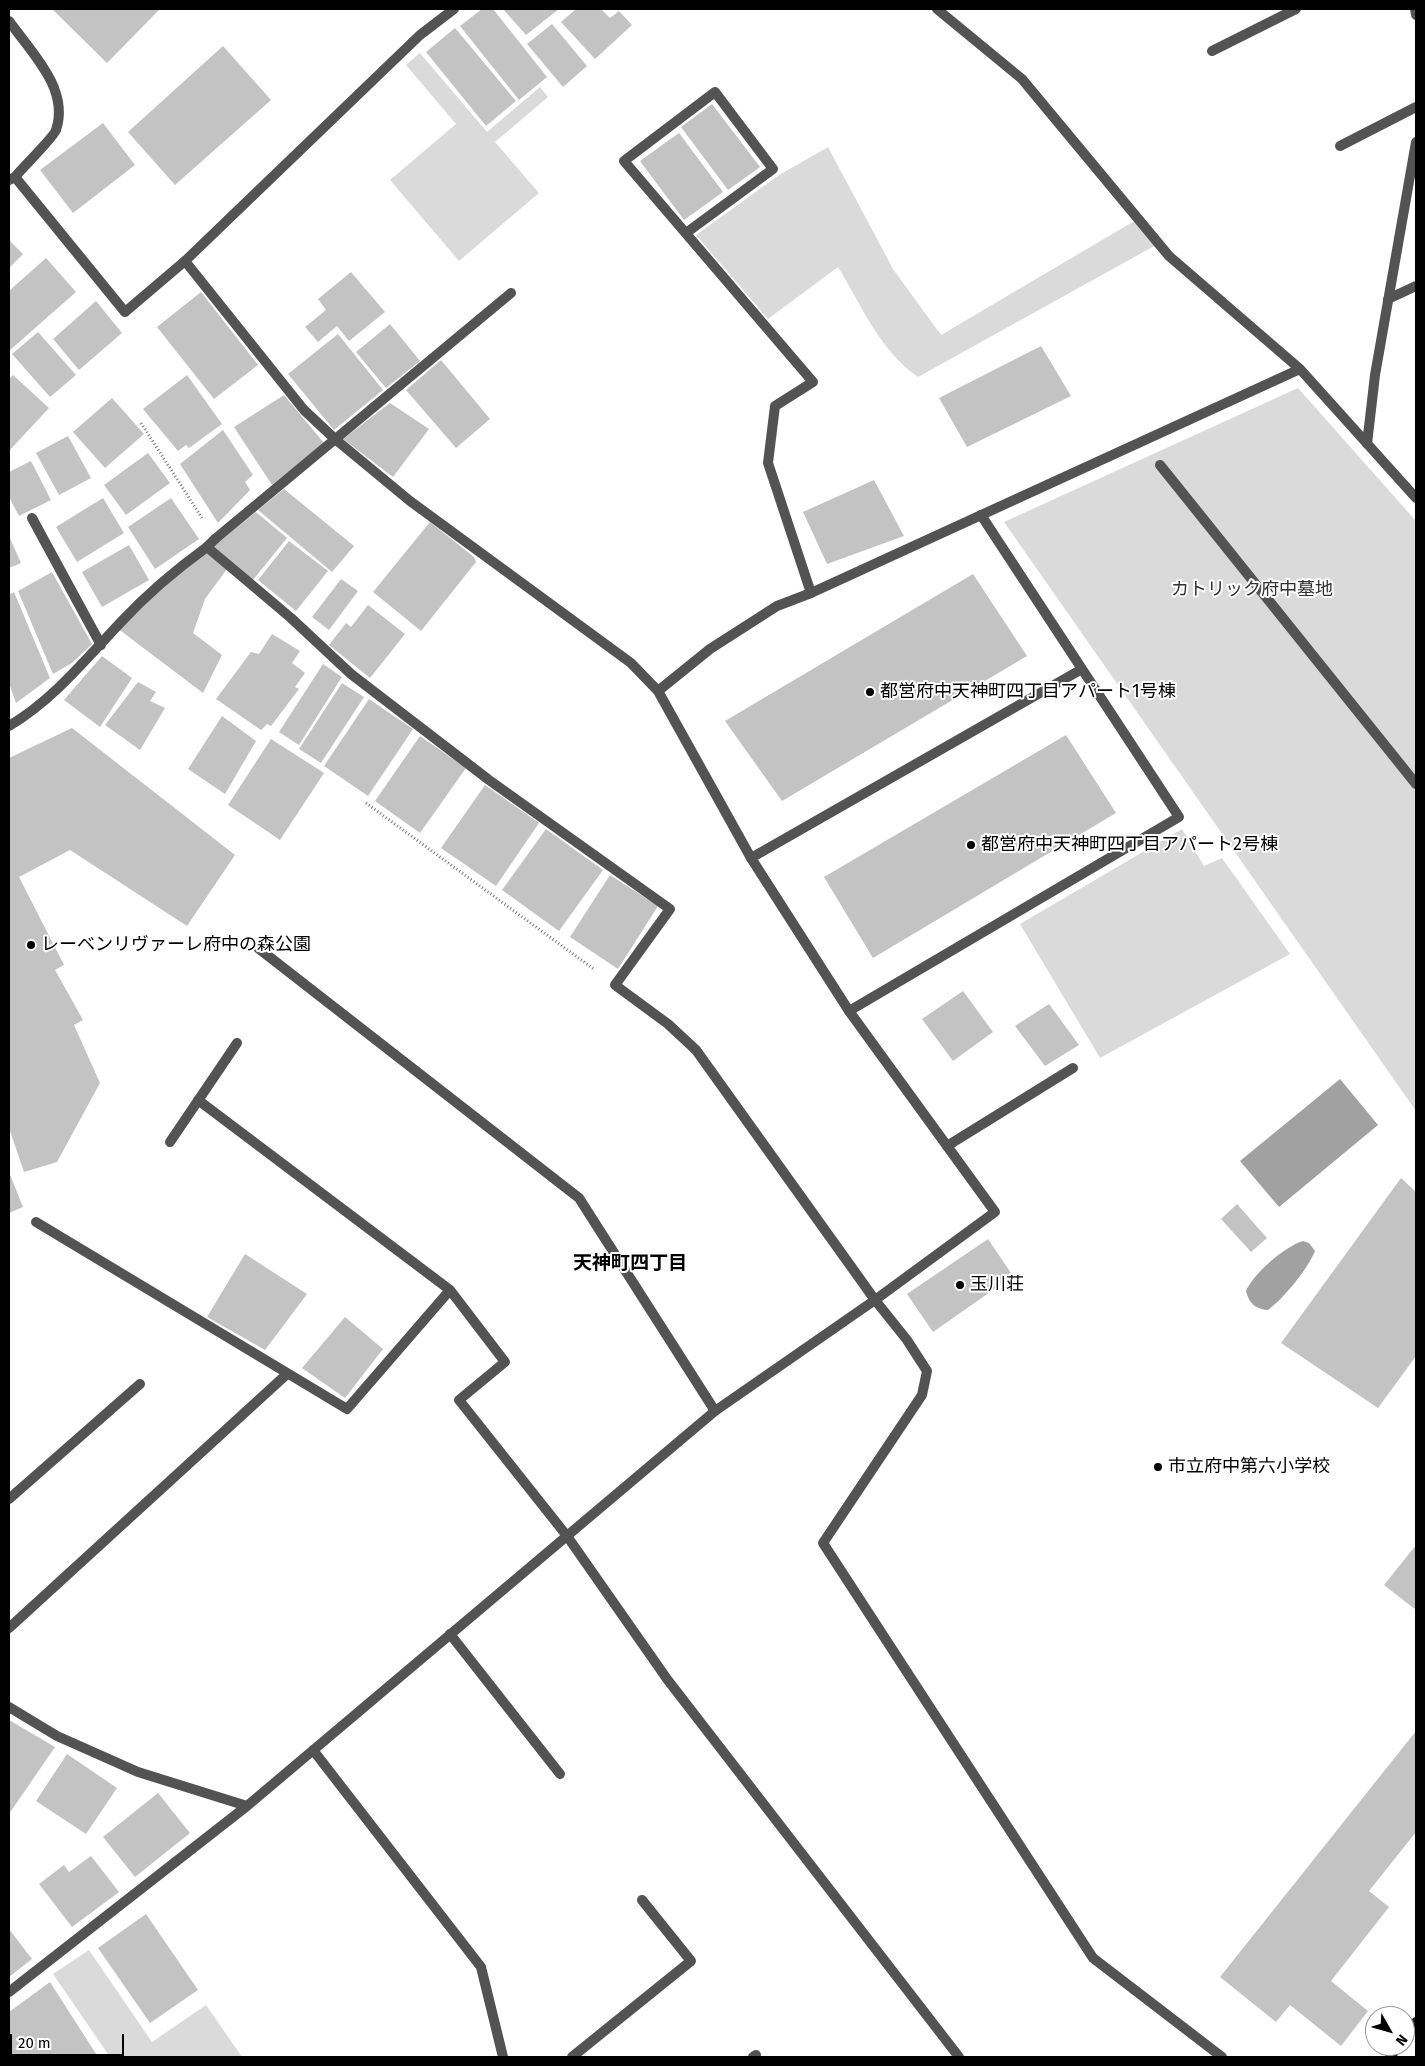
<!DOCTYPE html>
<meta charset="utf-8">
<style>
body{margin:0}
#map{position:relative;width:1425px;height:2066px;overflow:hidden;background:#fff;font-family:"Fira Sans",sans-serif}
canvas{display:block}
.frame{position:absolute;inset:0;border:10px solid #000;pointer-events:none}
.north{position:absolute;left:1365px;top:2006px;width:50px;height:50px;box-sizing:border-box;background:#fff;border:1px solid #999;border-radius:50%;rotate:128deg;font-size:14px;font-weight:700;line-height:20px;text-align:center;color:#000}
.north::after{content:'';display:block;margin:auto;width:18px;height:22px;background:#000;clip-path:polygon(50% 0,100% 100%,50% 72%,0 100%)}
.scale{position:absolute;left:10px;top:2034px;width:114px;height:22px;box-sizing:border-box;border:2px solid #000;border-top:0;padding-left:6px;font-size:15px;line-height:18px;white-space:nowrap;color:#000;-webkit-text-stroke:4px #fff;paint-order:stroke}
</style>
<div id="map">
<canvas width="1425" height="2066"></canvas>
<div class="frame"></div>
<div class="north">N</div>
<div class="scale">20 m</div>
</div>
<script>
const g = document.querySelector('canvas').getContext('2d');
g.lineJoin = 'round';
function paint(path, color) { g.fillStyle = color; g.fill(path, 'evenodd'); }
function stroke(path, color, width, dash) { g.strokeStyle = color; g.lineWidth = width; g.lineCap = dash ? 'butt' : 'round'; g.setLineDash(dash || []); g.stroke(path); }
function drawText(font, color, halo, rows, align = 'center') {
  g.font = font + ' "Fira Sans","Noto Sans JP",sans-serif'; g.lineWidth = 4; g.setLineDash([]); g.textBaseline = 'middle'; g.strokeStyle = halo; g.fillStyle = color; for (const [text, x, y, turn = 0] of rows) {
    g.save(); g.translate(x, y); g.rotate((+turn || 0) * Math.PI / 180); g.textAlign = isNaN(turn) ? turn : align; if (halo) g.strokeText(text, 0, 0); g.fillText(text, 0, 0); g.restore();
  }
}
paint(new Path2D(`
 M 420,53 L 487,132 L 540,87 L 548,97 L 495,142 L 539,193 L 459,261 L 390,180 L 456,124 L 406,65 Z
 M 828,147 L 893,269 L 941,335 L 1136,220 L 1156,245 L 918,377 C 881,352 861,305 838,267 L 768,319 L 696,235 L 779,175 Z
 M 1298,388 L 1416,521 L 1416,1111 L 1004,522 Z
 M 1182,829 L 1204,866 L 1222,858 L 1290,954 L 1100,1058 L 1020,924 Z
 M 89,1950 L 152,2042 L 206,2005 L 242,2057 L 110,2057 L 53,1974 Z`), '#dadada');
paint(new Path2D(`
 M 1340,1079 L 1378,1125 L 1279,1207 L 1240,1161 Z
 M 1303,1241 L 1309,1243 L 1315,1251 C 1307,1270 1284,1298 1268,1310 C 1255,1309 1249,1303 1246,1291 C 1255,1272 1284,1247 1303,1241 Z`), '#a1a1a1');
paint(new Path2D(`
 M 52,9 L 160,9 L 107,63 Z
 M 482,9 L 493,9 L 547,77 L 519,100 L 460,26 Z
 M 503,9 L 559,9 L 526,35 Z
 M 576,9 L 601,9 L 610,18 L 619,11 L 632,25 L 595,59 L 561,22 Z
 M 552,24 L 587,66 L 563,87 L 527,44 Z
 M 455,28 L 516,101 L 486,126 L 426,52 Z
 M 223,46 L 271,100 L 175,185 L 128,132 Z
 M 712,104 L 760,167 L 728,190 L 681,127 Z
 M 103,123 L 135,165 L 73,213 L 40,170 Z
 M 679,133 L 723,192 L 684,220 L 640,161 Z
 M 9,240 L 23,254 L 9,268 Z
 M 46,258 L 76,292 L 9,351 L 9,291 Z
 M 351,272 L 385,312 L 349,341 L 337,326 L 318,342 L 305,327 L 326,310 L 318,299 Z
 M 201,292 L 258,365 L 214,399 L 157,327 Z
 M 96,301 L 122,333 L 79,370 L 53,339 Z
 M 390,324 L 420,361 L 386,388 L 356,352 Z
 M 38,332 L 76,375 L 50,397 L 12,354 Z
 M 338,334 L 383,390 L 334,430 L 288,374 Z
 M 1041,346 L 1071,396 L 967,447 L 939,398 Z
 M 441,360 L 490,419 L 456,448 L 406,390 Z
 M 13,375 L 49,408 L 9,451 L 9,379 Z
 M 187,375 L 222,424 L 189,448 L 186,445 L 178,451 L 143,409 Z
 M 284,395 L 324,443 L 272,485 L 234,427 Z
 M 112,398 L 144,434 L 105,468 L 73,432 Z
 M 390,403 L 429,429 L 393,477 L 343,439 Z
 M 223,430 L 253,475 L 245,482 L 250,490 L 218,523 L 180,464 Z
 M 68,436 L 91,478 L 59,495 L 36,453 Z
 M 148,453 L 170,483 L 126,515 L 104,485 Z
 M 31,461 L 51,500 L 19,516 L 9,497 L 9,472 Z
 M 874,480 L 904,536 L 827,564 L 803,512 Z
 M 284,489 L 354,546 L 332,572 L 258,510 Z
 M 103,498 L 124,533 L 77,562 L 56,527 Z
 M 171,498 L 199,539 L 155,569 L 128,527 Z
 M 256,512 L 287,538 L 253,580 L 214,546 Z
 M 430,522 L 474,557 L 476,562 L 421,631 L 373,592 Z
 M 9,536 L 21,563 L 9,568 Z
 M 289,541 L 328,571 L 296,611 L 258,580 Z
 M 129,545 L 149,580 L 102,607 L 82,572 Z
 M 205,551 L 227,569 L 205,599 L 193,633 L 222,655 L 203,693 L 117,628 Z
 M 52,572 L 92,644 L 72,663 L 53,674 L 18,591 Z
 M 973,574 L 1027,656 L 782,801 L 725,721 Z
 M 341,579 L 358,591 L 329,630 L 312,617 Z
 M 14,592 L 50,678 L 16,703 L 9,683 L 9,595 Z
 M 368,605 L 405,634 L 370,678 L 329,645 L 346,623 L 351,627 Z
 M 272,634 L 300,651 L 292,663 L 305,673 L 295,687 L 299,689 L 271,726 L 267,724 L 261,730 L 216,699 L 251,652 L 259,654 Z
 M 102,656 L 132,678 L 100,727 L 64,700 Z
 M 323,664 L 342,677 L 299,745 L 279,732 Z
 M 138,682 L 156,692 L 150,701 L 165,708 L 140,750 L 105,725 Z
 M 342,683 L 364,697 L 321,763 L 299,749 Z
 M 369,699 L 413,729 L 368,796 L 324,766 Z
 M 222,716 L 256,741 L 225,794 L 188,769 Z
 M 72,728 L 235,855 L 187,926 L 70,850 L 19,877 L 64,965 L 55,970 L 83,1020 L 74,1025 L 100,1083 L 57,1162 L 24,1172 L 9,1128 L 9,758 Z
 M 1066,735 L 1116,813 L 873,958 L 824,877 Z
 M 420,736 L 466,768 L 420,833 L 375,801 Z
 M 271,739 L 324,773 L 280,840 L 228,805 Z
 M 485,785 L 539,823 L 496,886 L 441,848 Z
 M 546,829 L 603,870 L 559,931 L 502,890 Z
 M 610,875 L 658,906 L 618,969 L 570,937 Z
 M 963,991 L 993,1032 L 953,1061 L 922,1019 Z
 M 1049,1004 L 1079,1045 L 1045,1066 L 1015,1026 Z
 M 9,1172 L 23,1207 L 9,1213 Z
 M 1401,1178 L 1416,1192 L 1416,1356 L 1378,1408 L 1281,1343 Z
 M 1237,1204 L 1267,1238 L 1251,1252 L 1221,1219 Z
 M 988,1239 L 1013,1276 L 933,1332 L 907,1294 Z
 M 245,1254 L 307,1294 L 265,1350 L 207,1317 Z
 M 345,1317 L 383,1349 L 345,1398 L 302,1368 Z
 M 1416,1545 L 1416,1610 L 1384,1585 Z
 M 9,1720 L 55,1747 L 9,1814 Z
 M 1416,1731 L 1416,1832 L 1369,1891 L 1389,1907 L 1331,1981 L 1368,2011 L 1341,2046 L 1290,2005 L 1276,2022 L 1220,1977 Z
 M 67,1754 L 117,1788 L 86,1834 L 36,1801 Z
 M 158,1793 L 190,1833 L 135,1877 L 103,1837 Z
 M 91,1856 L 119,1892 L 72,1927 L 39,1884 L 64,1865 L 69,1872 Z
 M 146,1914 L 198,1990 L 150,2023 L 98,1948 Z
 M 9,1929 L 32,1959 L 9,1977 Z
 M 50,1982 L 98,2057 L 9,2057 L 9,2012 Z`), '#c3c3c3');
stroke(new Path2D(`
 M 141,423 L 202,518
 M 366,803 L 595,970`), '#757575', 3, [1, 2.5]);
stroke(new Path2D(`
 M 1212,51 L 1296,9
 M 1340,146 L 1416,107
 M 686,233 L 773,169 L 715,92 L 624,161 L 813,382 L 775,406 L 768,463 L 811,593
 M 185,261 L 304,410 L 335,439
 M 1160,465 L 1416,784
 M 32,518 L 101,645
 M 215,539 L 511,293
 M 9,726 C 53,700 86,659 121,622 C 146,595 178,568 207,547 L 291,618 L 351,674 L 489,780 L 670,909 L 615,985 L 668,1024 L 696,1050 L 875,1300
 M 751,858 L 1082,669
 M 258,948 L 579,1198 L 715,1411
 M 849,1011 L 1179,817 L 981,515
 M 198,1100 L 450,1290 L 505,1362 L 459,1400 L 567,1536 L 667,1679 L 959,2057
 M 170,1142 L 237,1043
 M 947,1146 L 1073,1068
 M 36,1222 L 347,1409 L 450,1290
 M 9,1499 L 140,1384
 M 9,1628 L 287,1374
 M 450,1634 L 560,1774
 M 572,2057 L 691,1961 L 642,1900
 M 753,2057 L 756,2055`), '#535353', 10);
stroke(new Path2D(`
 M 937,9 L 1022,79 L 1169,256 L 1300,369 L 1416,498
 M 1415,9 L 1416,15
 M 9,21 C 31,52 70,89 56,130 C 54,137 22,168 15,177 L 9,180
 M 15,177 L 125,312 L 185,261 L 420,35 L 454,9
 M 1388,299 L 1416,286
 M 1367,444 L 1375,375 L 1416,142
 M 207,547 L 215,539
 M 658,691 L 710,649 L 777,606 L 811,593 L 1300,369
 M 875,1300 L 907,1340 L 927,1371 L 922,1395 L 823,1543 L 1093,1958 L 1222,2057
 M 9,1707 L 57,1736 L 138,1772 L 247,1806
 M 313,1750 L 481,1967 L 503,2057
 M 9,1992 L 247,1806 L 715,1411 L 875,1300 L 995,1212 L 849,1011 L 751,858 L 658,691 L 631,663 L 410,501 L 335,439`), '#535353', 10);
stroke(new Path2D(`
 M 1405,2037 L 1416,2022
 M 1390,2057 L 1398,2046`), '#202020', 10);
for (const [x, y, r, color] of [
 [870,692,5,"#000"],
 [971,845,5,"#000"],
 [31,945,5,"#000"],
 [960,1285,5,"#000"],
 [1158,1467,5,"#000"]
]) { const dot = new Path2D(); dot.arc(x, y, r, 0, 2 * Math.PI); g.fillStyle = color; g.fill(dot); stroke(dot, '#fff', 2); }
drawText('18px', '#313131', '#fff', [
 ["カトリック府中墓地",1252,590]
]);
drawText('18px', '#000', '#fff', [
 ["都営府中天神町四丁目アパート1号棟",880,692],
 ["都営府中天神町四丁目アパート2号棟",981,845],
 ["レーベンリヴァーレ府中の森公園",41,945],
 ["玉川荘",970,1285],
 ["市立府中第六小学校",1168,1467]
], 'left');
drawText('bold 19px', '#000', '#fff', [
 ["天神町四丁目",630,1264]
]);
</script>
